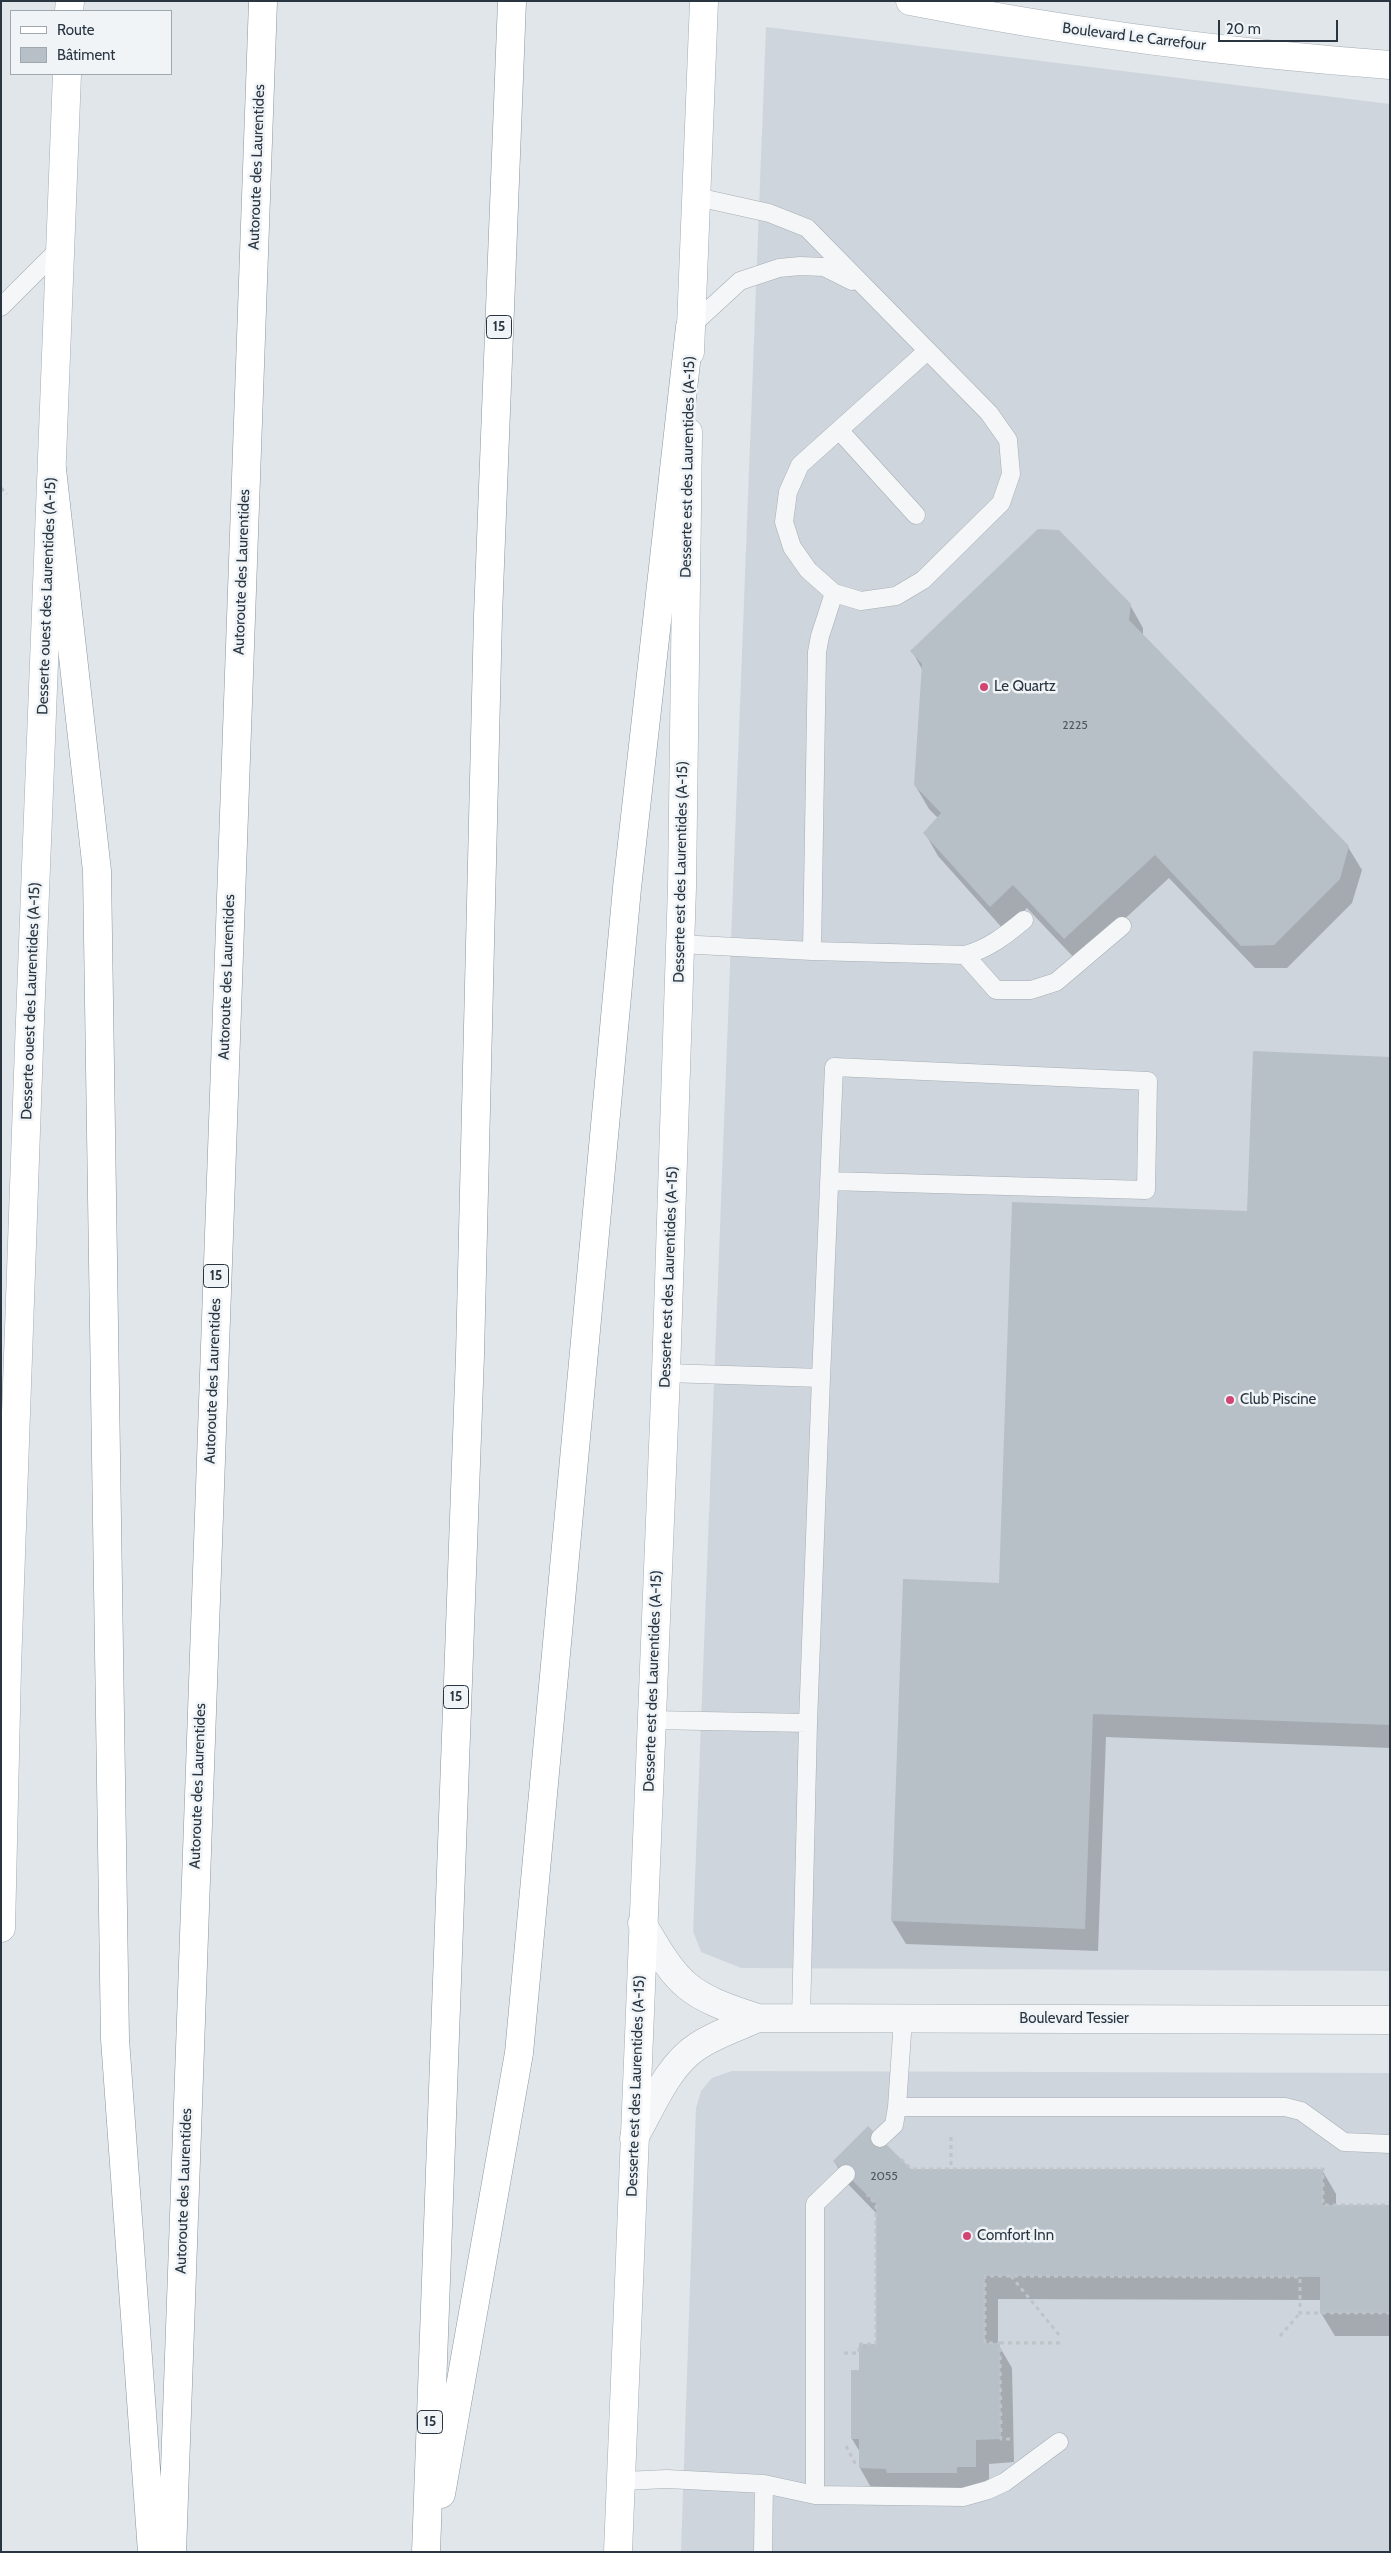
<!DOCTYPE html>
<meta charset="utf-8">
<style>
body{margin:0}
#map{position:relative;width:1391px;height:2553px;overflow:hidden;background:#e1e6ea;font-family:Cabin,sans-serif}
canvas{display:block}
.frame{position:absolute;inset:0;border:2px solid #293642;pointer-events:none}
.legend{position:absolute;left:10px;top:10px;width:162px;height:65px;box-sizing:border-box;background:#f0f4f7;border:1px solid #a0a8af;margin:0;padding:6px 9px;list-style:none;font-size:15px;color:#293642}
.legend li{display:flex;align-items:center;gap:10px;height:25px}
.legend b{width:25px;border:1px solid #a0a8af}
.scale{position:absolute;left:1218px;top:20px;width:120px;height:22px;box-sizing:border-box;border:2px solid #293642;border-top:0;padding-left:6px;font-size:15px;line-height:18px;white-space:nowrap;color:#293642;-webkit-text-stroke:4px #f0f4f7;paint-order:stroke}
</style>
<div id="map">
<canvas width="1391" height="2553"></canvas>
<div class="frame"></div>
<ul class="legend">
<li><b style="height:6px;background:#fff"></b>Route</li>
<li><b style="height:14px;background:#b8c0c7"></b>Bâtiment</li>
</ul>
<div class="scale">20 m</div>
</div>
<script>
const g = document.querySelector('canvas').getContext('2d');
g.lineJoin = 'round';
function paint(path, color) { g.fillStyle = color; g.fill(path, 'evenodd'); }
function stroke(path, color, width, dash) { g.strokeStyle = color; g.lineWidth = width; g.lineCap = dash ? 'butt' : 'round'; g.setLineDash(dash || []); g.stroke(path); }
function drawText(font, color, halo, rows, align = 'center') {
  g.font = font + ' Cabin,sans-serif'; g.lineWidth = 5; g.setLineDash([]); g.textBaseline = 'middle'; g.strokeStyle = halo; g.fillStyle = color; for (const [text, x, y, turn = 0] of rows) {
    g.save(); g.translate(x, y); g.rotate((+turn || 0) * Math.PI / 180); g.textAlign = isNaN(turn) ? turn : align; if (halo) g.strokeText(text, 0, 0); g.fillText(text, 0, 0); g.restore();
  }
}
paint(new Path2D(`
 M 766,27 L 1390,104 L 1390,1971 L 741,1968 L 701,1952 L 693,1931 Z
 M 732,2071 L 1390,2073 L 1390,2552 L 681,2552 L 696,2108 L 701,2091 L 712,2078 Z`), '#cfd5dc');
paint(new Path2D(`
 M 1130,605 L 1143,628 L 1143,635 L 1348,847 L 1362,870 L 1352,903 L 1287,968 L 1255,968 L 1169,878 L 1078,962 L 1027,908 L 1004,930 L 938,856 L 925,833 L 938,818 L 929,809 L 915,785 L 923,671 L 912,651 Z
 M 1390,1058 L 1390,1748 L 1106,1737 L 1098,1951 L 906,1944 L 892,1921 L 1000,1584 L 1248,1212 Z
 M 834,2161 L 911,2170 L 1322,2170 L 1336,2194 L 1336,2206 L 1390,2206 L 1390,2336 L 1335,2336 L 1321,2313 L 1321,2300 L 998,2299 L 998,2344 L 1012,2368 L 1014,2462 L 989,2464 L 989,2490 L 873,2491 L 860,2468 L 860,2452 L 852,2439 L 860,2372 L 878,2345 L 877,2214 L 848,2184 Z`), '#0003');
paint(new Path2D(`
 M 1038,529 L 1059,530 L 1131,604 L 1129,620 L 1349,846 L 1340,879 L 1274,945 L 1241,946 L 1155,855 L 1064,939 L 1013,885 L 990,907 L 923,833 L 941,813 L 914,785 L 922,664 L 910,651 Z
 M 1253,1051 L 1390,1057 L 1390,1725 L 1093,1714 L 1085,1929 L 891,1921 L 903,1579 L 999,1583 L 1012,1202 L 1247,1211 Z
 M 868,2126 L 911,2169 L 1323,2169 L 1323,2205 L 1390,2205 L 1390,2313 L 1320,2313 L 1320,2277 L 985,2276 L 985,2343 L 1000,2343 L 1001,2439 L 976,2440 L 976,2467 L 957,2467 L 957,2473 L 887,2473 L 886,2469 L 859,2468 L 859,2439 L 851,2439 L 851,2370 L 859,2370 L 859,2344 L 876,2344 L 876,2204 L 833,2161 Z`), '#b8c0c7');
const lane = new Path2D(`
 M 697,197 L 769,213 L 807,228 L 989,413 L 1008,440 L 1011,474 L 1001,503 L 923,580 L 896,596 L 861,601 L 834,593 L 808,570 L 792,547 L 784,522 L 788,492 L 800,465 L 926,352
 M 1,307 L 62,246
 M 690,327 L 740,281 L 779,268 L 800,266 L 824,267 L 852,281
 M 839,430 L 916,515
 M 679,944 L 812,951 L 965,955 C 988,949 1006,935 1024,920
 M 812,951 L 817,652 L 820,636 L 834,593
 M 965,955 L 996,990 L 1031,990 L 1056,982 L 1122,926
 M 821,1378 L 834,1067 L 1148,1081 L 1146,1190 L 829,1181
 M 651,1720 L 808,1723 L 821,1378 L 666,1373
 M 801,2018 L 808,1723
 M 897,2107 L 903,2019
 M 880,2138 L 894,2125 L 897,2107 L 1285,2107 L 1301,2111 L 1344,2142 L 1390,2144
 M 623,2481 L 667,2479 L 764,2484 L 815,2495 L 963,2497 L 988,2490 L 1005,2482 L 1059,2442
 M 815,2495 L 815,2204 L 846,2174
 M 763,2552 L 764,2484`);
const street = new Path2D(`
 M 642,1923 C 679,1987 687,1995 758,2018 L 1390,2020
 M 634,2138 C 652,2107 667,2066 698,2046 C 716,2034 738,2027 758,2018`);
const secondary = new Path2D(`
 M 910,1 C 1068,32 1229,53 1390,65`);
const primary = new Path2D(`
 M 69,11 L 70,1
 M 690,352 L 704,1
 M 1,1928 L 7,1667 L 29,1046 L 67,74
 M 618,2552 L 666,1373 L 682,887 L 688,432`);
const highway = new Path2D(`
 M 52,469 L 97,871 L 115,2039 L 152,2552
 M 441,2494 L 519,2053 L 627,888 L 690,327
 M 172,2552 L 263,1
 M 426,2552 L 470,1355 L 488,616 L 512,1`);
stroke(lane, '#a6aeb4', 19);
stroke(street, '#a6aeb4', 29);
stroke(secondary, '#a6aeb4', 29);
stroke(primary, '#a0acb6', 29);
stroke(highway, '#8896a1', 29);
stroke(new Path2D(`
 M 1,488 L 7,494
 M 951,2137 L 951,2169
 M 901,2159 L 911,2169 L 1323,2169 L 1323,2205 L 1390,2205
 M 1011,2276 L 1060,2336
 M 1280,2336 L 1300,2313
 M 1000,2343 L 1060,2343
 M 844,2353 L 859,2353 L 859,2344 L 876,2344 L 876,2204 L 867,2195
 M 1010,2439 L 1001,2439 L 1000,2343 L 985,2343 L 985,2276 L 1300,2277 L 1300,2313 L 1390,2313
 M 846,2446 L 856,2465`), '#bfc4c9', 3, [4, 4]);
stroke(lane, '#f4f6f8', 18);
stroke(street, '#f4f6f8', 28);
stroke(secondary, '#fff', 28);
stroke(primary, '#fff', 28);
stroke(highway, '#fff', 28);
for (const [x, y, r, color] of [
 [984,687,5,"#d04571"],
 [1230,1400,5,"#d04571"],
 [967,2236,5,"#d04571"]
]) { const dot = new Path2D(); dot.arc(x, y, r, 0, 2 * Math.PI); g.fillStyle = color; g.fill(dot); stroke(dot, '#f0f4f7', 2); }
drawText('12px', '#4d5863', null, [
 ["2225",1075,725],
 ["2055",884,2176]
]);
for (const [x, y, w] of [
 [499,327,25],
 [216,1276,25],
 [456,1697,25],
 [430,2422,25]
]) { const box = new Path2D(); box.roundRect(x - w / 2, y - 11.5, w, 23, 4); g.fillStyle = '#f0f4f7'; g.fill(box); stroke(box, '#293642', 1); }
drawText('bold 14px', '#293642', null, [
 ["15",499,327],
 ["15",216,1276],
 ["15",456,1697],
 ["15",430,2422]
]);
drawText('15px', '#293642', '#f0f4f7', [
 ["Boulevard Le Carrefour",1134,37,7],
 ["Autoroute des Laurentides",257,167,-88],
 ["Desserte est des Laurentides (A-15)",688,467,-89],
 ["Autoroute des Laurentides",242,572,-88],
 ["Desserte ouest des Laurentides (A-15)",47,596,-88],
 ["Desserte est des Laurentides (A-15)",681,872,-89],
 ["Autoroute des Laurentides",227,977,-88],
 ["Desserte ouest des Laurentides (A-15)",31,1001,-88],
 ["Desserte est des Laurentides (A-15)",669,1277,-88],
 ["Autoroute des Laurentides",213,1381,-88],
 ["Desserte est des Laurentides (A-15)",653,1681,-88],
 ["Autoroute des Laurentides",198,1786,-88],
 ["Boulevard Tessier",1074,2019],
 ["Desserte est des Laurentides (A-15)",636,2086,-88],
 ["Autoroute des Laurentides",184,2191,-88]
]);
drawText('15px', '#293642', '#f0f4f7', [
 ["Le Quartz",994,687],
 ["Club Piscine",1240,1400],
 ["Comfort Inn",977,2236]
], 'left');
</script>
